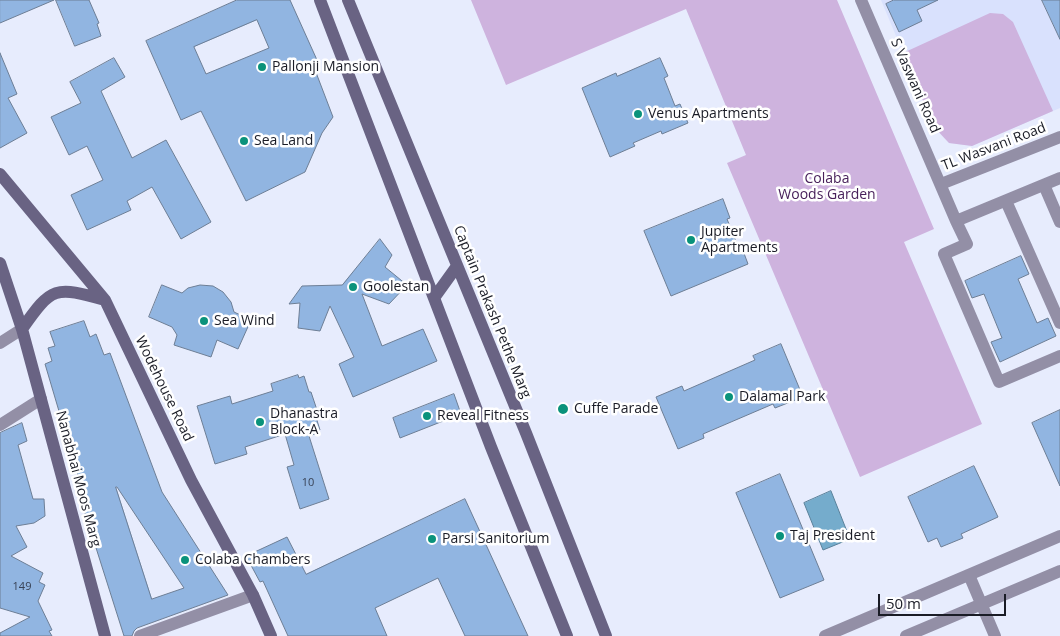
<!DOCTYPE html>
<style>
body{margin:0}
#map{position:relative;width:1060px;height:636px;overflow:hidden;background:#e7ecfd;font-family:"Open Sans",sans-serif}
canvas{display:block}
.scale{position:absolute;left:878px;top:594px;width:128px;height:22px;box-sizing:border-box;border:2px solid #1a1c26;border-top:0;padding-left:6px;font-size:15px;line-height:18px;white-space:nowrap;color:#1a1c26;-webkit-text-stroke:4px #fff;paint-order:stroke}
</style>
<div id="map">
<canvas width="1060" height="636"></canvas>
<div class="scale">50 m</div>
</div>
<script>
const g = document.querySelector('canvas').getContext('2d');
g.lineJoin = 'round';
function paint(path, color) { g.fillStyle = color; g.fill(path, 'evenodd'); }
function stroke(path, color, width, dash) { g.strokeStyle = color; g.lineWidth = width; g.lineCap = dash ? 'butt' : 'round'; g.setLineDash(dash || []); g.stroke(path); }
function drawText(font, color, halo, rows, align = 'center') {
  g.font = font + ' "Open Sans",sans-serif'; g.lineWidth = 5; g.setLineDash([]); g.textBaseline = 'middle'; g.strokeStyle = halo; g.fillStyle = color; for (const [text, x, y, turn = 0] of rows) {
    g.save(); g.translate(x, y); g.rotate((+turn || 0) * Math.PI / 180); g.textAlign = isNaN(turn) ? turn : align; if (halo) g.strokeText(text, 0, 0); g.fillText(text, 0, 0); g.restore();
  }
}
paint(new Path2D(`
 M 881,0 L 1060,0 L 1060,108 L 972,146 L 949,143 L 934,127 Z`), '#d9e1fd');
paint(new Path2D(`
 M 471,0 L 837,0 L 934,229 L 904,242 L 982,424 L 860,477 L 727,163 L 746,155 L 686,9 L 506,85 Z
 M 990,13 L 1003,14 L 1013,22 L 1053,111 L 972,146 L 949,143 L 934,127 L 903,53 Z`), '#ceb3de');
const water = new Path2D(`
 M 831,491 L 850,539 L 823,550 L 804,503 Z`);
paint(water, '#75accc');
stroke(water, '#5a819a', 1);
const building = new Path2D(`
 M 0,0 L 54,0 L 0,23 Z
 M 56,0 L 89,0 L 99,23 L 97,24 L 101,36 L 75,46 Z
 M 237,0 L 290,0 L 317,60 L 312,62 L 333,117 L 322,133 L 305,172 L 246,201 L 201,111 L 181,120 L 146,41 ZM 257,20 L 269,48 L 206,74 L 194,47 Z
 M 894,0 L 938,0 L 917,10 L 922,21 L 899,32 L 886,4 Z
 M 1042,0 L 1060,0 L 1060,39 Z
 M 0,53 L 17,94 L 8,98 L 27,133 L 0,148 Z
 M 114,58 L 125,77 L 101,91 L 132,158 L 166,140 L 211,222 L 181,239 L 152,187 L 127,201 L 131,210 L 87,230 L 71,195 L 103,180 L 87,146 L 69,155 L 51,117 L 81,103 L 70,82 Z
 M 660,58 L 668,76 L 664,78 L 675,106 L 680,104 L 688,123 L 662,134 L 661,131 L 633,143 L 635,146 L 610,157 L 582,88 L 616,73 L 617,76 Z
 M 723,199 L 730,218 L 727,219 L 739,249 L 742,248 L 748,264 L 671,296 L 644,231 Z
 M 380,239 L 392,255 L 385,267 L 407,285 L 389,304 L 362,294 L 382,346 L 423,329 L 437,361 L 353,397 L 339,364 L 354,357 L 330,306 L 320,331 L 298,328 L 300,303 L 289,304 L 302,286 L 342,285 Z
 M 1021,256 L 1029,274 L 1018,279 L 1037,323 L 1048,318 L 1056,336 L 1000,362 L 991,342 L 1002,338 L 984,294 L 972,298 L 965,281 Z
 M 162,285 L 182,293 L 188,288 L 200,285 L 213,286 L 223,292 L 231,302 L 234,312 L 251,320 L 238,349 L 217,340 L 211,357 L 174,345 L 177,335 L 172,327 L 149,317 Z
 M 84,321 L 90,337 L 96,334 L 104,355 L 110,353 L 162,492 L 228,595 L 137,628 L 134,631 L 132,636 L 124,636 L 84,510 L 88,509 L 45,364 L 52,361 L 48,348 L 55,346 L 50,332 ZM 116,487 L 117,487 L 184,588 L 152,599 Z
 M 781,344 L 803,397 L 775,408 L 773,404 L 703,434 L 704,438 L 678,449 L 656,397 L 682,386 L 684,391 L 755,360 L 753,356 Z
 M 298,375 L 299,378 L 304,376 L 309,392 L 311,392 L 318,413 L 315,414 L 320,430 L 314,431 L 315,434 L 309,436 L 329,499 L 300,509 L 287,467 L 294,465 L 285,434 L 245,447 L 247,454 L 215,464 L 197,406 L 230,396 L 232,404 L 273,391 L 271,384 Z
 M 454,394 L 461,414 L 400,438 L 393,418 Z
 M 1060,410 L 1060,486 L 1032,423 Z
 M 22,423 L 27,441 L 18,445 L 33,499 L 44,499 L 45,516 L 34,523 L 16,526 L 27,547 L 11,556 L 43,573 L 39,582 L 45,585 L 38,601 L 52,630 L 49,631 L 52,636 L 0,636 L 0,633 L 30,617 L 0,608 L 0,433 Z
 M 974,466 L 998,517 L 961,534 L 963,538 L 941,547 L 937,538 L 928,542 L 908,497 Z
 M 780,474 L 824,580 L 780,598 L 736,493 Z
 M 465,499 L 528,636 L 465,636 L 438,578 L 375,608 L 387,636 L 288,636 L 263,581 L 260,582 L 246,556 L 287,537 L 306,574 Z`);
paint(building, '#91b5e1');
stroke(building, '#6d7e95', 1);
stroke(new Path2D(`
 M 861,0 L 956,221 L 1060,178
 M 941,184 L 1060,137
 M 1044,185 L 1060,222
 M 1006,201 L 1060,323
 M 956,221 L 967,244 L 944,254 L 999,382 L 1060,356
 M 0,343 L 22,329
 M 0,425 L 41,399
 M 969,575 L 995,636
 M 140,636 L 253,595
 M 825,636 L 1060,536
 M 906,636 L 1060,571`), '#938fa6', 12);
stroke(new Path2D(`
 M 320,0 L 491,447 L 567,636
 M 348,0 L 526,433 L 606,636
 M 0,174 L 105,300 L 191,480 L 253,595 L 271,636
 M 0,263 L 22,329 L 105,636
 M 434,298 L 457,266
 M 22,329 C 52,286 55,286 105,300`), '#696383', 12);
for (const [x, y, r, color] of [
 [262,67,5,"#0a927b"],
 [638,114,5,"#0a927b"],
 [244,141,5,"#0a927b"],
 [691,240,5,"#0a927b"],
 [353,287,5,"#0a927b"],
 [204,321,5,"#0a927b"],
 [729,397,5,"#0a927b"],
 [563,409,6,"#0a927b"],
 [427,416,5,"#0a927b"],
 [260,422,5,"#0a927b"],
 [780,536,5,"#0a927b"],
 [432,539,5,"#0a927b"],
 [185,560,5,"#0a927b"]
]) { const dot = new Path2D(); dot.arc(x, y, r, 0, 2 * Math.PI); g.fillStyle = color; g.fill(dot); stroke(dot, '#fff', 2); }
drawText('11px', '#384255', null, [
 ["10",308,483],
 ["149",22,587]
]);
drawText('14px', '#1a1c26', '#fff', [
 ["Pallonji Mansion",272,67],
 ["Venus Apartments",648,114],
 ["Sea Land",254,141],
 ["Jupiter",701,232],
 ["Apartments",701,248],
 ["Goolestan",363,287],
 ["Sea Wind",214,321],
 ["Dalamal Park",739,397],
 ["Cuffe Parade",574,409],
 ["Dhanastra",270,414],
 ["Block-A",270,430],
 ["Reveal Fitness",437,416],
 ["Taj President",790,536],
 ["Parsi Sanitorium",442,539],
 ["Colaba Chambers",195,560]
], 'left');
drawText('14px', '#1a1c26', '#fff', [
 ["S Vaswani Road",915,86,66],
 ["TL Wasvani Road",994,147,-21],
 ["Captain Prakash Pethe Marg",492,312,68],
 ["Wodehouse Road",164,389,64],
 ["Nanabhai Moos Marg",78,479,75]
]);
drawText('14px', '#48215b', '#fff', [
 ["Colaba",827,179],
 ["Woods Garden",827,195]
]);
</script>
